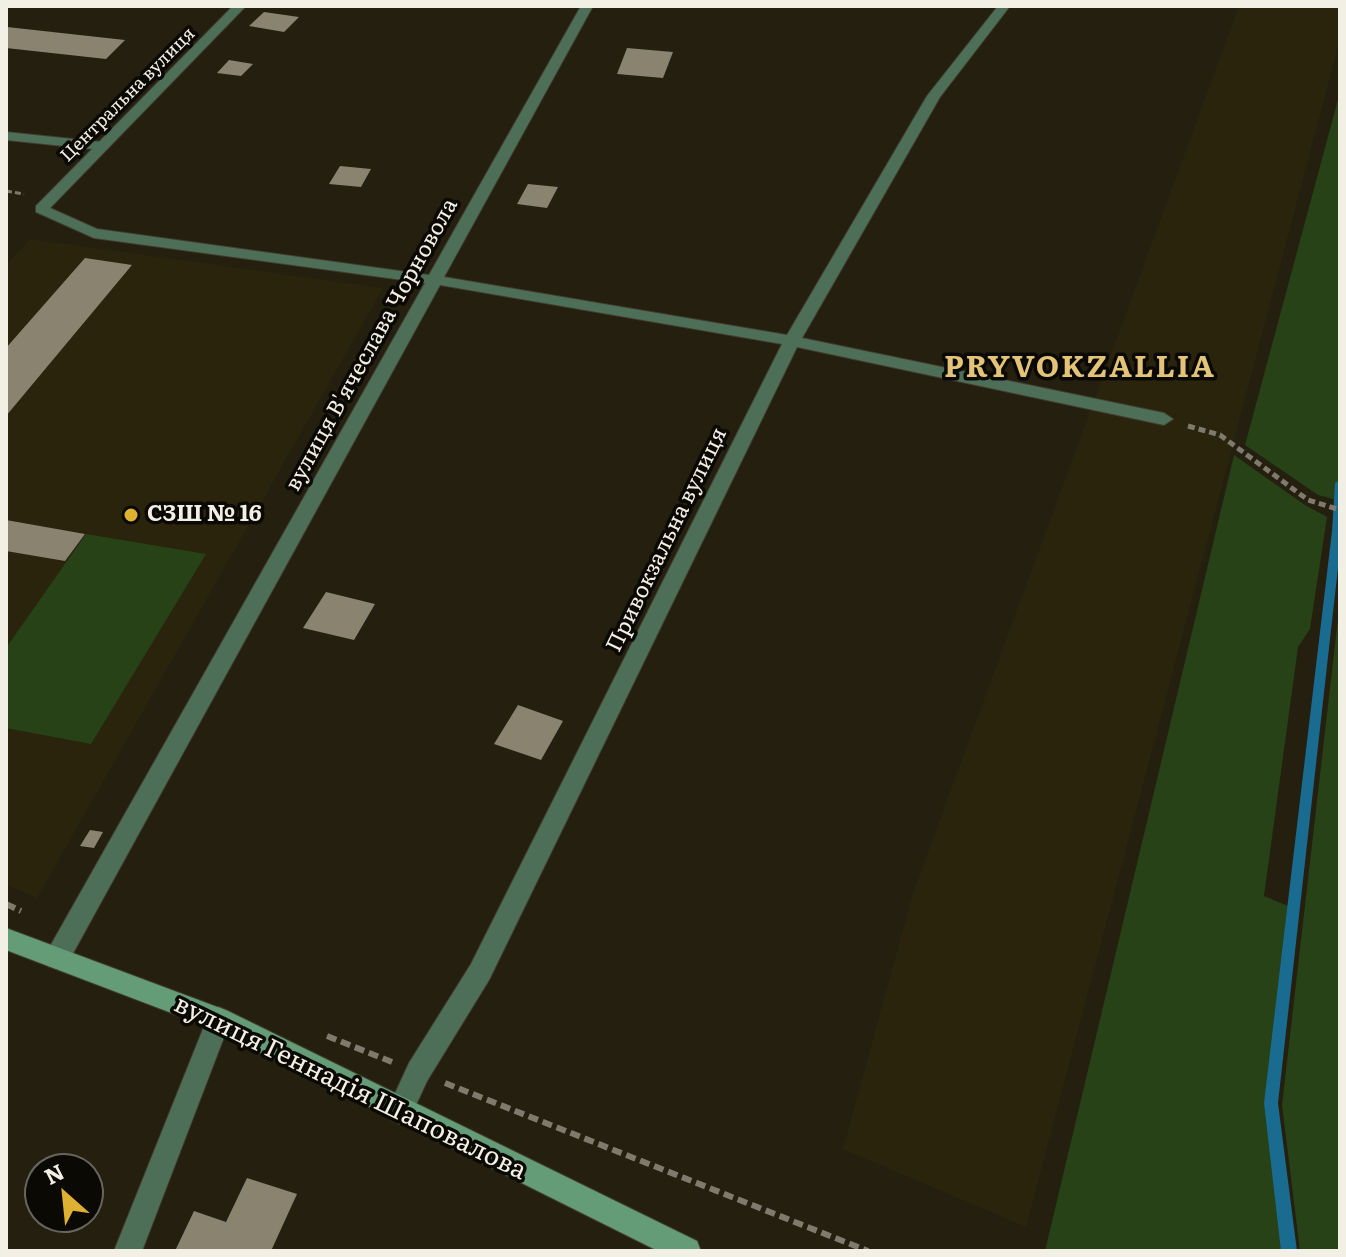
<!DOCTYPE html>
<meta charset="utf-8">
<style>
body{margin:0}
#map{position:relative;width:1346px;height:1257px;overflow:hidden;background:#241f0f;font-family:Literata,serif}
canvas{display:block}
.frame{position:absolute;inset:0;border:8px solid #f2efe4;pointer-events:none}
.north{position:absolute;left:24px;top:1153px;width:80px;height:80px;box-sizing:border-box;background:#0b0904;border:2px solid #67655e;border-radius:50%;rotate:333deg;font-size:22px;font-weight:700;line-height:32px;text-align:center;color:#f2efe4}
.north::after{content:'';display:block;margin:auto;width:28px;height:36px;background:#deb133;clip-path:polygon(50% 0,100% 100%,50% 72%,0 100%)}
</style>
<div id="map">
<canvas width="1346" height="1257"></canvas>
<div class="frame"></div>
<div class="north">N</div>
</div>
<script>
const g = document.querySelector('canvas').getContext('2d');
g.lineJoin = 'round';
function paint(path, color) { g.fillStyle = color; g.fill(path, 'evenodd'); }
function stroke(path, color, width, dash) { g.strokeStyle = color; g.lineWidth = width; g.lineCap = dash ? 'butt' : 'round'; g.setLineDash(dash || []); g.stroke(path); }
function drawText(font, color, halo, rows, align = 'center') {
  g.font = font + ' Literata,serif'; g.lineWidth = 7; g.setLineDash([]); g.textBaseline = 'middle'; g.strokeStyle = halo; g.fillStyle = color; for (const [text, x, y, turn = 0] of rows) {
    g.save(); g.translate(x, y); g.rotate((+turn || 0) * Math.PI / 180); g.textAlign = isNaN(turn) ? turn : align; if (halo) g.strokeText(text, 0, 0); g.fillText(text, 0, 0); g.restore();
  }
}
paint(new Path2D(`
 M 1239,6 L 1340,6 L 1340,39 L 1026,1227 L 843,1149 L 913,893 Z
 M 30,239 L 383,288 L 37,898 L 6,885 L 6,265 Z`), '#2b240d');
paint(new Path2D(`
 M 1340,92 L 1340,501 L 1318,495 L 1245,445 Z
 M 1234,455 L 1305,505 L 1327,517 L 1310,629 L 1298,647 L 1264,896 L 1293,908 L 1271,1103 L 1289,1251 L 1045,1251 Z
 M 86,534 L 206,554 L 91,744 L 6,728 L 6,648 Z
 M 1340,601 L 1340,1251 L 1300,1251 L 1282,1105 Z`), '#264216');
paint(new Path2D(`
 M 1340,480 L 1340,550 L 1278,1103 L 1297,1251 L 1281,1251 L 1264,1103 L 1332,531 L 1335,483 Z`), '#1a6b90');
paint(new Path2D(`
 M 264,12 L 299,17 L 284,32 L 249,26 Z
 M 7,27 L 125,40 L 106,59 L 6,48 Z
 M 627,48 L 673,52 L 663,78 L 617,74 Z
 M 229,60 L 253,64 L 241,76 L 217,73 Z
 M 340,166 L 371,169 L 361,187 L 329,184 Z
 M 528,184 L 558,187 L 547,208 L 517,204 Z
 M 85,258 L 132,265 L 6,416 L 6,348 Z
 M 6,520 L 85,534 L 65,561 L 6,551 Z
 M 326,592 L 375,604 L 354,640 L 303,628 Z
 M 518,705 L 563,721 L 541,760 L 494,744 Z
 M 90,830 L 103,832 L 94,848 L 80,846 Z
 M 247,1178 L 297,1194 L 271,1251 L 175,1251 L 194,1211 L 226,1222 Z`), '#898370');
const lane = new Path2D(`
 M 6,132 L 102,142 L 109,146 L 102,150 L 6,140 Z`);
const street = new Path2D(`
 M 233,6 L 246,6 L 50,208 L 97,229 L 429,275 L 581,6 L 593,6 L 444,277 L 787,335 L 927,96 L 998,6 L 1010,6 L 940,97 L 802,338 L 1164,413 L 1173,419 L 1164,425 L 797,347 L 489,980 L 427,1081 L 409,1120 L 400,1124 L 391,1120 L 387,1111 L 409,1063 L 471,964 L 782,344 L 440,285 L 66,966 L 57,969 L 48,966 L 45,958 L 48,950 L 425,283 L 94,238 L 36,212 L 36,206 Z
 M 219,1007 L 228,1011 L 231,1019 L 142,1251 L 114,1251 L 207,1019 L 210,1011 Z`);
const secondary = new Path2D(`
 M 6,928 L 228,1011 L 697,1241 L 701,1251 L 658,1251 L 211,1028 L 6,950 Z`);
stroke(lane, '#413c2d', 2);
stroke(street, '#413c2d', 2);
stroke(secondary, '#413c2d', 2);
stroke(new Path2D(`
 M 6,191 L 24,194`), '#7f7a6d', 3, [6, 3]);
stroke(new Path2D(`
 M 1188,426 L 1220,435 L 1308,500 L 1340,510`), '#7f7a6d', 5, [7, 4]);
stroke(new Path2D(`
 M 6,904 L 21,911
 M 327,1036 L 392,1062
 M 445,1083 L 868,1251`), '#7f7a6d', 6, [10, 5]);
paint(lane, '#4d6f58');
paint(street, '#4d6f58');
paint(secondary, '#659c78');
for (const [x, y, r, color] of [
 [131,515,8,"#deb133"]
]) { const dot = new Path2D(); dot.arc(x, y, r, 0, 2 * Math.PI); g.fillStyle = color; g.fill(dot); stroke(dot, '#0b0904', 3); }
drawText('18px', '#f2efe4', '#0b0904', [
 ["Центральна вулиця",128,95,-45]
]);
drawText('22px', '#f2efe4', '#0b0904', [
 ["вулиця В'ячеслава Чорновола",372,345,-61],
 ["Привокзальна вулиця",667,540,-64]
]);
drawText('bold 22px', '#f2efe4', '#0b0904', [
 ["СЗШ № 16",147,515]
], 'left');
drawText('26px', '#f2efe4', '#0b0904', [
 ["вулиця Геннадія Шаповалова",350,1088,26]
]);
g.letterSpacing = '2px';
drawText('bold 30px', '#e2c378', '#0b0904', [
 ["PRYVOKZALLIA",1080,368]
]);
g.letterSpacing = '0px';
</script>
